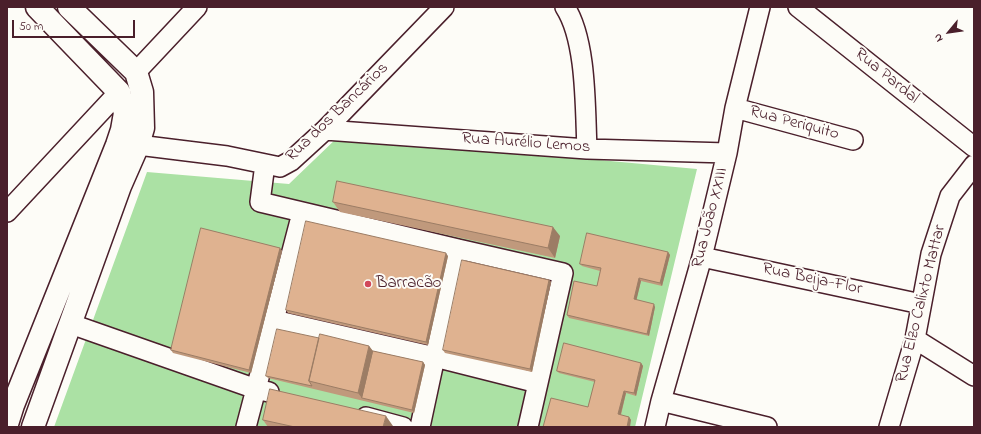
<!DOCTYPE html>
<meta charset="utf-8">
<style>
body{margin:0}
#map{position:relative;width:981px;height:434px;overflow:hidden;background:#fdfcf7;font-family:"Indie Flower",sans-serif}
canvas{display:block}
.frame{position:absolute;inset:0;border:8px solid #4a1f2b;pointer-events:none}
.north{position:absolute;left:929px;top:12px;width:40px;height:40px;-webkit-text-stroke:3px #fdfcf7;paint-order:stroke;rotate:241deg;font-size:11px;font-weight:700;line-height:16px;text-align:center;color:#4a1f2b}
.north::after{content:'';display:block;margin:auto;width:14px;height:18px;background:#4a1f2b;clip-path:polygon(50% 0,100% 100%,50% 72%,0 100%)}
.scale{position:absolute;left:12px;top:20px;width:123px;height:18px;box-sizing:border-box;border:2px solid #4a1f2b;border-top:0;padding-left:5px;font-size:12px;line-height:14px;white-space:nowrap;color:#4a1f2b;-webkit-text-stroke:3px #fdfcf7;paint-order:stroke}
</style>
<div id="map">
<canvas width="981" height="434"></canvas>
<div class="frame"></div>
<div class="north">N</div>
<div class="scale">50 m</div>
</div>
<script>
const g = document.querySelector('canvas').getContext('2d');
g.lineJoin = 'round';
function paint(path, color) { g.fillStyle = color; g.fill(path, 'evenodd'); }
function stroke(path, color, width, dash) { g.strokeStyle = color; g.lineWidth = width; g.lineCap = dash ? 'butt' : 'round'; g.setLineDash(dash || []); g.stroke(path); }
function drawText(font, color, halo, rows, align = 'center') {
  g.font = font + ' "Indie Flower",sans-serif'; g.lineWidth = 4; g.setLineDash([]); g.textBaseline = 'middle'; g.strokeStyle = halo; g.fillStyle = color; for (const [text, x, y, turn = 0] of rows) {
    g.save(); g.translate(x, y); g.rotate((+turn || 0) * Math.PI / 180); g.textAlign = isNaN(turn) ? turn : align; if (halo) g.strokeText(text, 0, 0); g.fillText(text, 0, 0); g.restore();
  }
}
paint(new Path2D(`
 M 339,136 L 697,169 L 635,427 L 54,427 L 147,172 L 289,184 Z`), '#abe1a4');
const street = new Path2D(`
 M 565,7 C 587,41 585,109 587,149
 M 798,7 L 974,147
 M 136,72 L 197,7
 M 735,108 L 853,140
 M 325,130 L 587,149 L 727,153
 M 138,145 L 227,156 L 280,167 L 291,161 L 325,130 L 444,7
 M 265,164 L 260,202 L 458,249
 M 7,212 L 119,92
 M 702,257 L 921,304
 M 274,320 L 435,357 L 420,427
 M 71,324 L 256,389 L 302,213
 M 915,339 L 974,376
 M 661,401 L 767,427
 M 366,417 L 403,427
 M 246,427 L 256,389 L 269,392
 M 528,427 L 563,273 L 458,249 L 435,357 L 538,383
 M 655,427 L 661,401 L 702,257 L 727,153 L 735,108 L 760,7
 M 889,427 L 915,339 L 931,254 L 950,196 L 974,165`);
const secondary = new Path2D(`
 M 7,424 L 13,405 L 117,145 L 122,130 L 125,113 L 119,92 L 37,7
 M 33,427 L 120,186 L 138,145 L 143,128 L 142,92 L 136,72 L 69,7`);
stroke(street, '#4a1f2b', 22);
stroke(secondary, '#4a1f2b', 25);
stroke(street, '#fdfcf7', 19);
stroke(secondary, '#fdfcf7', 22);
paint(new Path2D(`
 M 333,202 L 560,236 L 555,258 L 340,212 Z
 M 280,248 L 282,251 L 251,373 L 173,353 L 171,350 Z
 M 668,252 L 670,255 L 662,286 L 641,281 L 636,300 L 655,307 L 649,336 L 569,318 L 567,315 L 597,286 L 600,271 L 582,266 L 580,264 Z
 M 448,256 L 428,345 L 288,313 L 286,310 Z
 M 549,280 L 551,282 L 532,372 L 445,353 L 443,350 Z
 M 319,338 L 369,346 L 373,351 L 423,362 L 425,365 L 414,413 L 268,378 L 266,376 Z
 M 641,363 L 643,366 L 636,396 L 626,393 L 621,415 L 629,417 L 631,420 L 588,407 L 595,382 L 559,373 L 557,371 Z
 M 263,420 L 393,426 L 392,427 L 268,427 Z`), '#c0997c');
paint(new Path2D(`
 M 553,227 L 560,236 L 555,258 L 548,248 Z
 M 280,248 L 282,251 L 251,373 L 249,370 Z
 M 668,252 L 670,255 L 662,286 L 660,283 Z
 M 446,253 L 448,256 L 428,345 L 426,342 Z
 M 639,278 L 641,281 L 636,302 L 634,299 Z
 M 549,280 L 551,282 L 532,372 L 530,369 Z
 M 654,304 L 655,307 L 649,336 L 647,334 Z
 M 369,346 L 375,354 L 362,398 L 358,393 Z
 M 423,362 L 425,365 L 414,413 L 412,410 Z
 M 641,363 L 643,366 L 636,396 L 634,393 Z
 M 624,391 L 626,393 L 620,417 L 618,414 Z
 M 386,416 L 393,426 L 392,427 L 383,427 Z
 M 629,417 L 631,420 L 630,427 L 627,427 Z`), '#9c7d65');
const building = new Path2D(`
 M 337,181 L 553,227 L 548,248 L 333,202 Z
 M 306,221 L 446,253 L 426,342 L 286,310 Z
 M 201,228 L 280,248 L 249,370 L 171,350 Z
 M 587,233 L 668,252 L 660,283 L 639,278 L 634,299 L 654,304 L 647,334 L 567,315 L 574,281 L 597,286 L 601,268 L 580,264 Z
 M 462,260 L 549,280 L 530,369 L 443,350 Z
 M 277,329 L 319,338 L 309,381 L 312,386 L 266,376 Z
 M 320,334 L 369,346 L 358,393 L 309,381 Z
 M 564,343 L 641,363 L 634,393 L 624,391 L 618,414 L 629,417 L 627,427 L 543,427 L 551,398 L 588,407 L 595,380 L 557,371 Z
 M 373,351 L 423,362 L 412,410 L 362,398 Z
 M 270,389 L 386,416 L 383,427 L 295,427 L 263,420 Z`);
paint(building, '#dfb290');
stroke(building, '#9c7d65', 1);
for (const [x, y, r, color] of [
 [368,284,4,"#d1495b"]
]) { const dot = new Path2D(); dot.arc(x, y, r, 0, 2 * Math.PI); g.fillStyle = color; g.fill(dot); stroke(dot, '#fdfcf7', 1.5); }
drawText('17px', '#4a1f2b', '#fdfcf7', [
 ["Rua Pardal",886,77,39],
 ["Rua dos Bancários",338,113,-44],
 ["Rua Periquito",794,124,15],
 ["Rua Aurélio Lemos",526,144,4],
 ["Rua João XXIII",711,218,-76],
 ["Rua Beija-Flor",812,280,12],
 ["Rua Elzo Calixto Mattar",922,304,-76]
]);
drawText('17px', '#4a1f2b', '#fdfcf7', [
 ["Barracão",376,284]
], 'left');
</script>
